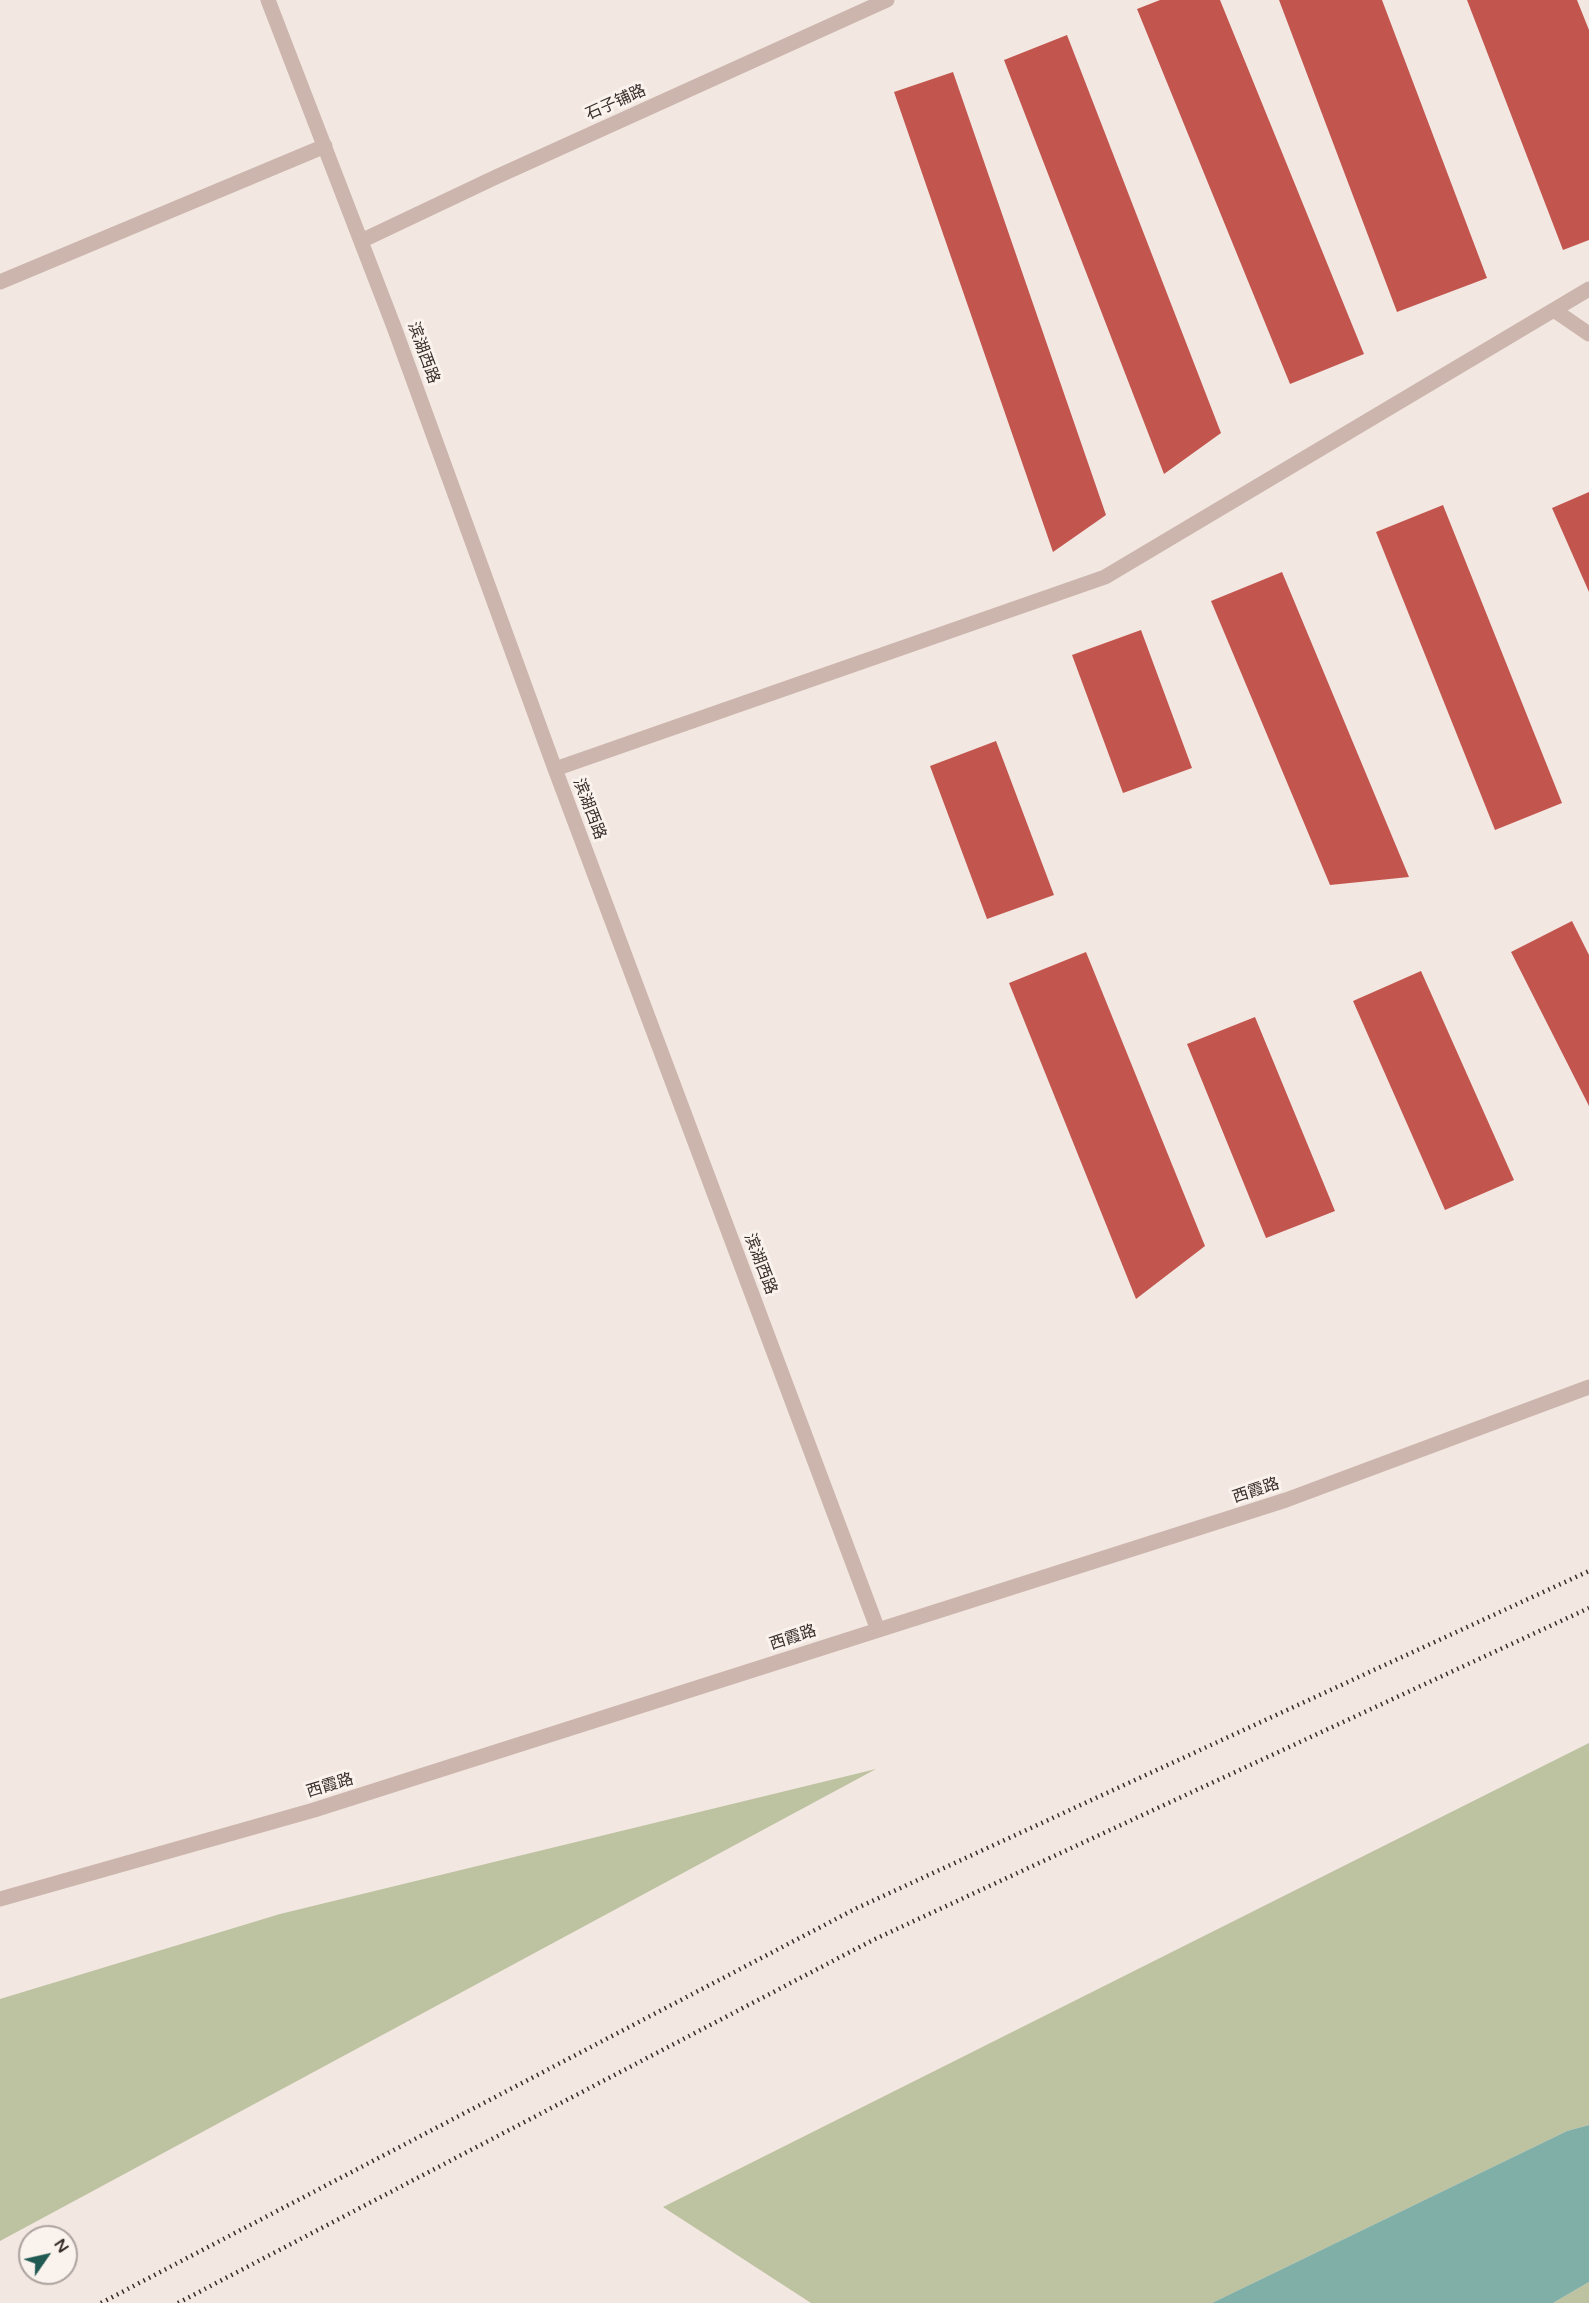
<!DOCTYPE html>
<meta charset="utf-8">
<style>
body{margin:0}
#map{position:relative;width:1589px;height:2303px;overflow:hidden;background:#f3e7e1;font-family:"Varela Round",sans-serif}
canvas{display:block}
.north{position:absolute;left:18px;top:2225px;width:60px;height:60px;box-sizing:border-box;background:#faf2ed;border:2px solid #ada39f;border-radius:50%;rotate:56deg;font-size:16px;font-weight:700;line-height:24px;text-align:center;color:#392d2b}
.north::after{content:'';display:block;margin:auto;width:21px;height:27px;background:#215a53;clip-path:polygon(50% 0,100% 100%,50% 72%,0 100%)}
</style>
<div id="map">
<canvas width="1589" height="2303"></canvas>
<div class="north">N</div>
</div>
<script>
const g = document.querySelector('canvas').getContext('2d');
g.lineJoin = 'round';
function paint(path, color) { g.fillStyle = color; g.fill(path, 'evenodd'); }
function stroke(path, color, width, dash) { g.strokeStyle = color; g.lineWidth = width; g.lineCap = dash ? 'butt' : 'round'; g.setLineDash(dash || []); g.stroke(path); }
function drawText(font, color, halo, rows, align = 'center') {
  g.font = font + ' "Varela Round","Noto Sans SC",sans-serif'; g.lineWidth = 6; g.setLineDash([]); g.textBaseline = 'middle'; g.strokeStyle = halo; g.fillStyle = color; for (const [text, x, y, turn = 0] of rows) {
    g.save(); g.translate(x, y); g.rotate((+turn || 0) * Math.PI / 180); g.textAlign = isNaN(turn) ? turn : align; if (halo) g.strokeText(text, 0, 0); g.fillText(text, 0, 0); g.restore();
  }
}
paint(new Path2D(`
 M 1589,1743 L 1589,2125 L 1567,2131 L 1212,2303 L 811,2303 L 663,2207 Z
 M 876,1769 L 0,2241 L 0,1999 L 280,1914 Z
 M 1589,2282 L 1589,2303 L 1553,2303 Z`), '#bdc2a1');
paint(new Path2D(`
 M 1589,2125 L 1589,2282 L 1553,2303 L 1212,2303 L 1567,2131 Z`), '#80afa8');
paint(new Path2D(`
 M 1160,0 L 1220,0 L 1364,354 L 1290,384 L 1137,9 Z
 M 1279,0 L 1382,0 L 1487,278 L 1397,312 Z
 M 1467,0 L 1577,0 L 1589,30 L 1589,240 L 1563,250 Z
 M 1067,35 L 1221,433 L 1164,474 L 1004,60 Z
 M 953,72 L 1106,515 L 1053,552 L 894,92 Z
 M 1589,492 L 1589,592 L 1552,508 Z
 M 1443,505 L 1562,803 L 1495,830 L 1376,532 Z
 M 1282,572 L 1409,877 L 1330,885 L 1211,601 Z
 M 1141,630 L 1192,768 L 1123,793 L 1072,655 Z
 M 996,741 L 1054,895 L 987,919 L 930,766 Z
 M 1572,921 L 1589,955 L 1589,1106 L 1511,952 Z
 M 1086,952 L 1205,1246 L 1136,1299 L 1009,983 Z
 M 1421,971 L 1514,1180 L 1445,1210 L 1353,1001 Z
 M 1255,1017 L 1335,1211 L 1266,1238 L 1187,1044 Z`), '#c2564f');
stroke(new Path2D(`
 M 268,0 L 394,327 L 555,769 L 878,1630
 M 361,241 L 496,177 L 887,0
 M 0,282 L 325,146
 M 1554,310 L 1589,334
 M 555,769 L 1105,577 L 1589,289
 M 0,1899 L 314,1810 L 1286,1500 L 1589,1387`), '#cbb5ad', 15);
stroke(new Path2D(`
 M 101,2303 L 857,1908 L 1589,1571
 M 178,2303 L 873,1940 L 1589,1608`), '#392d2b', 4.5, [1.5, 4.5]);
drawText('16px', '#392d2b', '#faf2ed', [
 ["石子铺路",616,103,-24],
 ["滨湖西路",423,353,70],
 ["滨湖西路",589,809,69],
 ["滨湖西路",760,1264,69],
 ["西霞路",1256,1491,-18],
 ["西霞路",793,1638,-18],
 ["西霞路",330,1786,-17]
]);
</script>
